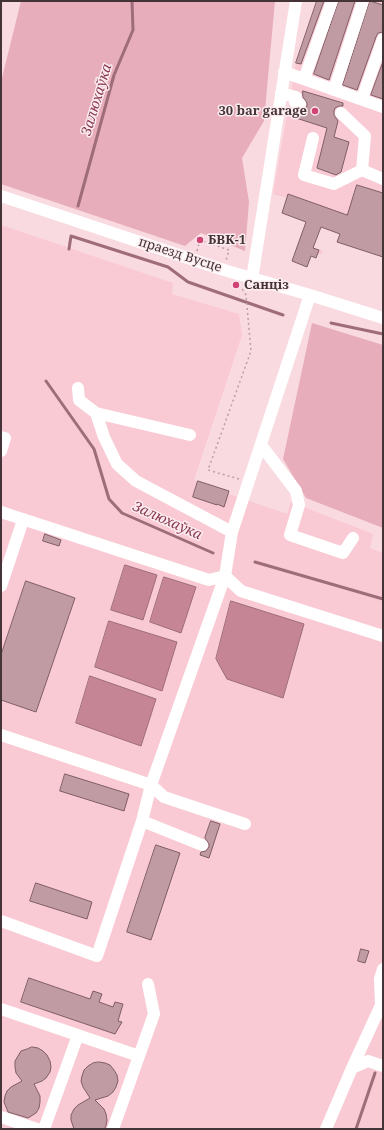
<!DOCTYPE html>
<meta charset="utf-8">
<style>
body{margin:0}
#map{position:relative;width:384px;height:1130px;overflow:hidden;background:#fadae1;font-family:"Noto Serif",serif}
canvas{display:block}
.frame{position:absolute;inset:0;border:2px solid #443438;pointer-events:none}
</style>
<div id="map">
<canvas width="384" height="1130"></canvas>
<div class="frame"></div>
</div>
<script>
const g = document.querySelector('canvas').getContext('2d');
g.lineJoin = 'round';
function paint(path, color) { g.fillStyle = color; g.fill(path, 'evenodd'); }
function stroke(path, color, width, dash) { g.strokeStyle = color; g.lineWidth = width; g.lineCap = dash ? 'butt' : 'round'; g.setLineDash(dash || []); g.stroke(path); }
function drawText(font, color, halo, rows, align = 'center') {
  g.font = font + ' "Noto Serif",serif'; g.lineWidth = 3; g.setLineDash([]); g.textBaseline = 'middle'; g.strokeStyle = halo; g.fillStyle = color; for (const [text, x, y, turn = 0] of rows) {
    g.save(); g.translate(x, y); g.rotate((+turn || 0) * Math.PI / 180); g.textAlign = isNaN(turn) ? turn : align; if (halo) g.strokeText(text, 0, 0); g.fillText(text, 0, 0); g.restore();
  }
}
paint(new Path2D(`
 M 317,1 L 383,1 L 383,257 L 337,242 L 340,234 L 321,227 L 313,248 L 323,251 L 321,255 L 318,254 L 316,258 L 311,256 L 307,267 L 292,261 L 306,222 L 282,213 L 287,198 L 273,194 L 296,63 Z
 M 1,225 L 173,283 L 172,294 L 239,314 L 242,335 L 194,480 L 229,491 L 229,494 L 287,514 L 291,502 L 373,534 L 370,548 L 383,553 L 383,1129 L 1,1129 Z`), '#f9c9d4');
paint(new Path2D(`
 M 21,1 L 275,1 L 264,121 L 242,158 L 249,202 L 245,251 L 201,233 L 185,246 L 1,184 L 1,82 Z
 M 312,323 L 383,345 L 383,528 L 306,498 L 283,459 Z`), '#e7adbb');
const water = new Path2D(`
 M 125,565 L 157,575 L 143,620 L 111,610 Z
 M 164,577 L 196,587 L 181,633 L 150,622 Z
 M 231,601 L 304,624 L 283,698 L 227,679 L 216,659 Z
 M 109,621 L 177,642 L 162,691 L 95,667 Z
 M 90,676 L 156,699 L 141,746 L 76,723 Z`);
paint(water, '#c58595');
stroke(water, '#9e6d79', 1);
stroke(new Path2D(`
 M 78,206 L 114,75 L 133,30 L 132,1
 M 69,249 L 71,236 L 168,267 L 188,282 L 283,315
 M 331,323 L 383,334
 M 46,381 L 94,449 L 109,499 L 122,513 L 213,553
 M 255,562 L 383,599
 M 356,1129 L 375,1073`), '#9e6d79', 3);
const building = new Path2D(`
 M 317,1 L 324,1 L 301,64 L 296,63 Z
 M 339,1 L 355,1 L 329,80 L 314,74 Z
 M 370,1 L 383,5 L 383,32 L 378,33 L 376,37 L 357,90 L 343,85 Z
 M 383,62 L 383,99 L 371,95 Z
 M 303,91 L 343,103 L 343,106 L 339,106 L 335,108 L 334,111 L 334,115 L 338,121 L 334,137 L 349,142 L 341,172 L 336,175 L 317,168 L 327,128 L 296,118 L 298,111 L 301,111 L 304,110 L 307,106 L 307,103 L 303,97 Z
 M 357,185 L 383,193 L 383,257 L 337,242 L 340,234 L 321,227 L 313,248 L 319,250 L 316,258 L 311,256 L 307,267 L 292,261 L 306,222 L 282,213 L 288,194 L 347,215 Z
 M 198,481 L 229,491 L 224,507 L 217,504 L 217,505 L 193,497 Z
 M 45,534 L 61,540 L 59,546 L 43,541 Z
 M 26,581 L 75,598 L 36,712 L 1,700 L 1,655 Z
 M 65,774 L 129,794 L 124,811 L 60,791 Z
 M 211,821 L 220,824 L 209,858 L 200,855 L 201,852 L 206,851 L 209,847 L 209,844 L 205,838 Z
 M 156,845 L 180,853 L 151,940 L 127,932 Z
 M 36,883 L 92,902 L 87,919 L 30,901 Z
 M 361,949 L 369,951 L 365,963 L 358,961 Z
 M 29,978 L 90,999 L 93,991 L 102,994 L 99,1002 L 113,1007 L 115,1002 L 123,1004 L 118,1021 L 122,1022 L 115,1034 L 21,1002 Z
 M 32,1047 L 38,1048 L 43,1051 L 47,1055 L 50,1061 L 51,1067 L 50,1072 L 46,1078 L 42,1081 L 34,1084 L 40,1096 L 40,1102 L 39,1108 L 36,1113 L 28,1118 L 8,1112 L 4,1102 L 5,1096 L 7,1091 L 11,1087 L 22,1081 L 16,1073 L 15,1067 L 15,1061 L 21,1051 L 27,1049 Z
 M 99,1062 L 105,1063 L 110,1065 L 114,1070 L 117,1075 L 118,1081 L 116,1087 L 113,1092 L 108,1096 L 95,1100 L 104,1109 L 106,1114 L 107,1120 L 106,1126 L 104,1129 L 74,1129 L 71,1120 L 71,1115 L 74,1109 L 78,1105 L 90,1098 L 83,1087 L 81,1081 L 82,1076 L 84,1070 L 88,1066 L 93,1063 Z`);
paint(building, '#c09ba3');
stroke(building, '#805e66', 1);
stroke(new Path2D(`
 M 197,251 L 200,240 L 229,250 L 226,261
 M 239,479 L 208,470 L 251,351 L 246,295 L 241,287`), '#b99fa5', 1.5, [2, 3]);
stroke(new Path2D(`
 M 284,72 L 383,107
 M 304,79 L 332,1
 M 334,90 L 363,1
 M 281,93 L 296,97 L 295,102 L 300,104
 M 362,99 L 383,39
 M 341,113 L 365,136 L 362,170
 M 313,138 L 304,175 L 334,184 L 362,170 L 383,179
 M 1,196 L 224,270 L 310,295 L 383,318
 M 252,279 L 296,1
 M 78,388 L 79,400 L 96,413 L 190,435
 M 96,413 L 104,437 L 117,464 L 136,481 L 232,532
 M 1,437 L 5,438 L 1,451
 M 261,445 L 296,491 L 299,505 L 290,535 L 343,553 L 353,538
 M 1,512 L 209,580 L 225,576 L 241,591 L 383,636
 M 1,586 L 23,520
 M 1,735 L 151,785 L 164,797 L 245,824
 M 142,821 L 202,845
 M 1,921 L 97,956 L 142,821 L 151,785 L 225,576 L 232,532 L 310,295
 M 1,1009 L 139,1056
 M 352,1068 L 381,1005 L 380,979 L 383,969
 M 1,1117 L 37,1129
 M 44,1129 L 78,1035
 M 113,1129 L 154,1014 L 148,984
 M 326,1129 L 352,1068 L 368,1061 L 383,1066`), '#fff', 12);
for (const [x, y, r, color] of [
 [315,111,4,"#d04374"],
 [200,240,4,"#d04374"],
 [236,285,4,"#d04374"]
]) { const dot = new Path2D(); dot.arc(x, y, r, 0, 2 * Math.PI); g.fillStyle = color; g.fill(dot); stroke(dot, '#fcecef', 1.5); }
drawText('bold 13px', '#443438', '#fcecef', [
 ["30 bar garage",307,111,"right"],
 ["БВК-1",208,240],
 ["Санціз",244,285]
], 'left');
drawText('13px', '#443438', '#fcecef', [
 ["праезд Вусце",180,255,18]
]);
drawText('italic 14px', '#893952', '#fcecef', [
 ["Залюхаўка",97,100,-73],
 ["Залюхаўка",167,521,24]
]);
</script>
